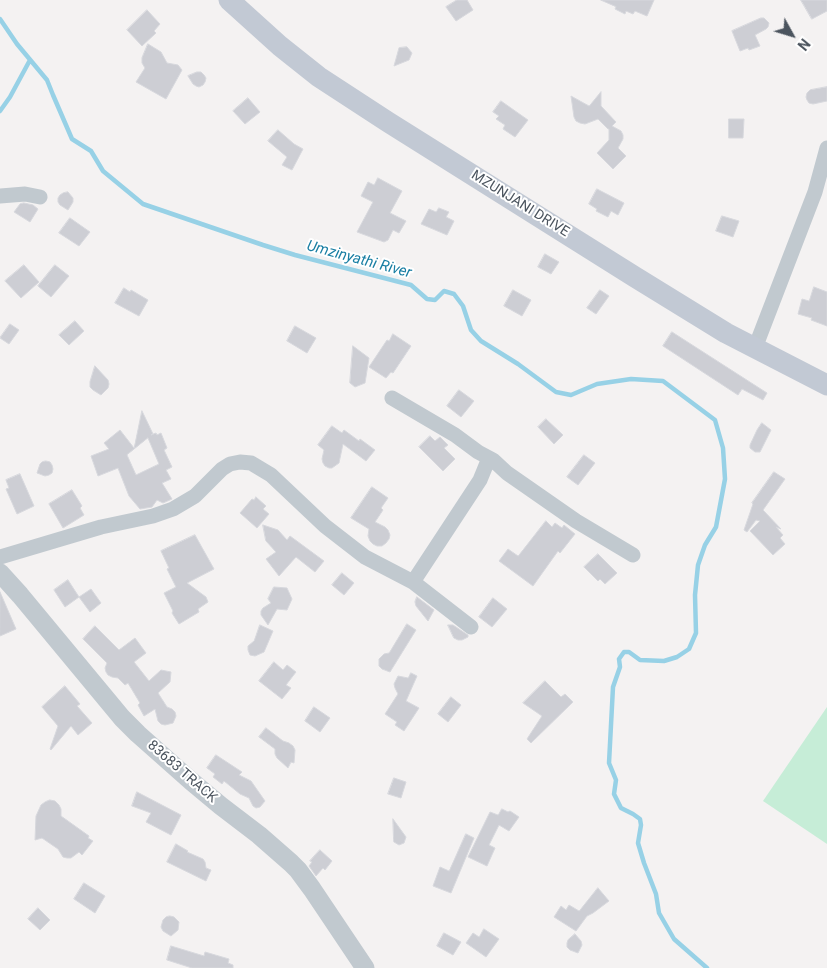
<!DOCTYPE html>
<style>
body{margin:0}
#map{position:relative;width:827px;height:968px;overflow:hidden;background:#f4f2f2;font-family:Roboto,sans-serif}
canvas{display:block}
.north{position:absolute;left:767px;top:10px;width:50px;height:50px;-webkit-text-stroke:4px #fff;paint-order:stroke;rotate:129deg;font-size:14px;font-weight:700;line-height:20px;text-align:center;color:#4b545e}
.north::after{content:'';display:block;margin:auto;width:18px;height:22px;background:#4b545e;clip-path:polygon(50% 0,100% 100%,50% 72%,0 100%)}
</style>
<div id="map">
<canvas width="827" height="968"></canvas>
<div class="north">N</div>
</div>
<script>
const g = document.querySelector('canvas').getContext('2d');
g.lineJoin = 'round';
function paint(path, color) { g.fillStyle = color; g.fill(path, 'evenodd'); }
function stroke(path, color, width, dash) { g.strokeStyle = color; g.lineWidth = width; g.lineCap = dash ? 'butt' : 'round'; g.setLineDash(dash || []); g.stroke(path); }
function drawText(font, color, halo, rows, align = 'center') {
  g.font = font + ' Roboto,sans-serif'; g.lineWidth = 4; g.setLineDash([]); g.textBaseline = 'middle'; g.strokeStyle = halo; g.fillStyle = color; for (const [text, x, y, turn = 0] of rows) {
    g.save(); g.translate(x, y); g.rotate((+turn || 0) * Math.PI / 180); g.textAlign = isNaN(turn) ? turn : align; if (halo) g.strokeText(text, 0, 0); g.fillText(text, 0, 0); g.restore();
  }
}
paint(new Path2D(`
 M 827,707 L 827,844 L 763,801 Z`), '#c6edd7');
stroke(new Path2D(`
 M 0,19 L 17,44 L 47,80 L 53,95 L 72,139 L 91,151 L 103,171 L 143,204 L 263,245 L 295,255 L 411,285 L 427,299 L 435,300 L 444,291 L 454,294 L 463,306 L 471,330 L 481,341 L 518,364 L 556,392 L 571,395 L 597,384 L 631,379 L 663,381 L 715,420 L 723,448 L 725,479 L 716,527 L 705,545 L 698,565 L 695,595 L 696,633 L 689,649 L 677,657 L 664,661 L 640,660 L 629,652 L 624,652 L 619,659 L 620,667 L 613,687 L 609,763 L 616,780 L 614,794 L 621,808 L 633,814 L 640,819 L 641,825 L 638,843 L 644,863 L 656,894 L 659,913 L 674,939 L 707,968
 M 0,111 L 10,97 L 30,60`), '#97d1e6', 4.5);
const building = new Path2D(`
 M 457,0 L 467,0 L 473,10 L 456,21 L 446,7 Z
 M 601,0 L 654,0 L 647,16 L 635,11 L 633,14 L 626,11 L 625,14 L 615,9 L 616,7 Z
 M 801,0 L 827,0 L 827,11 L 812,19 Z
 M 147,10 L 160,24 L 154,31 L 156,33 L 142,46 L 127,30 Z
 M 761,18 L 764,18 L 769,23 L 768,27 L 766,29 L 755,35 L 760,46 L 749,50 L 748,48 L 740,51 L 732,31 Z
 M 148,44 L 161,52 L 167,63 L 178,65 L 182,70 L 166,99 L 136,82 L 145,68 L 142,63 L 142,58 Z
 M 407,47 L 412,53 L 409,60 L 394,66 L 399,48 Z
 M 197,72 L 201,72 L 204,75 L 206,78 L 205,82 L 203,85 L 199,87 L 196,86 L 193,84 L 188,76 Z
 M 827,87 L 827,101 L 813,104 L 809,103 L 807,100 L 806,97 L 807,93 L 810,90 Z
 M 601,92 L 601,106 L 616,122 L 612,126 L 621,131 L 623,135 L 623,139 L 618,148 L 626,156 L 613,169 L 597,153 L 609,140 L 609,129 L 608,129 L 598,119 L 585,124 L 580,123 L 576,121 L 574,117 L 571,96 L 589,106 Z
 M 248,98 L 260,112 L 245,124 L 233,111 Z
 M 501,101 L 528,120 L 515,137 L 503,129 L 505,125 L 496,119 L 499,116 L 493,112 Z
 M 729,119 L 744,119 L 743,138 L 729,138 Z
 M 278,130 L 294,144 L 303,149 L 292,170 L 282,165 L 287,157 L 268,141 Z
 M 378,178 L 402,191 L 390,213 L 406,221 L 399,233 L 393,230 L 388,240 L 384,242 L 357,232 L 373,202 L 361,196 L 368,182 L 374,185 Z
 M 597,189 L 624,203 L 618,215 L 611,211 L 608,217 L 596,211 L 597,209 L 589,204 Z
 M 68,192 L 73,198 L 73,202 L 68,210 L 60,205 L 58,202 L 58,198 L 60,195 L 63,193 Z
 M 24,203 L 33,205 L 38,209 L 30,222 L 14,212 L 20,204 Z
 M 439,208 L 449,212 L 446,217 L 454,221 L 447,235 L 421,224 L 429,209 L 436,212 Z
 M 722,216 L 739,221 L 733,237 L 716,231 Z
 M 70,218 L 90,232 L 79,246 L 59,233 Z
 M 545,254 L 559,262 L 551,274 L 538,267 Z
 M 24,265 L 39,282 L 21,298 L 5,281 Z
 M 55,265 L 69,276 L 51,297 L 38,286 Z
 M 814,287 L 827,292 L 827,326 L 811,320 L 812,318 L 798,314 L 802,299 L 809,301 Z
 M 124,288 L 130,292 L 131,290 L 148,300 L 139,316 L 115,303 Z
 M 513,290 L 531,300 L 522,316 L 504,306 Z
 M 600,290 L 609,296 L 596,314 L 587,308 Z
 M 75,321 L 84,331 L 69,345 L 59,335 Z
 M 10,324 L 19,330 L 9,344 L 0,338 Z
 M 295,326 L 316,338 L 307,353 L 287,341 Z
 M 672,332 L 767,393 L 763,400 L 742,389 L 738,395 L 663,346 Z
 M 393,334 L 411,346 L 393,373 L 391,372 L 386,378 L 369,367 L 387,340 L 389,341 Z
 M 353,346 L 369,358 L 365,383 L 355,387 L 350,383 Z
 M 95,366 L 108,380 L 109,384 L 108,388 L 101,395 L 93,390 L 90,387 L 90,382 Z
 M 459,390 L 474,401 L 461,417 L 447,406 Z
 M 142,411 L 153,434 L 151,435 L 156,433 L 157,435 L 161,433 L 167,448 L 164,450 L 172,467 L 166,470 L 171,479 L 162,483 L 172,499 L 163,503 L 157,500 L 152,507 L 140,509 L 129,496 L 118,468 L 98,476 L 91,456 L 109,449 L 104,443 L 120,430 L 134,448 ZM 148,438 L 159,464 L 136,475 L 127,455 Z
 M 546,419 L 563,435 L 554,444 L 538,427 Z
 M 762,423 L 771,430 L 760,452 L 755,452 L 750,448 L 750,445 L 757,430 Z
 M 332,426 L 342,433 L 344,430 L 359,441 L 360,439 L 375,450 L 366,461 L 343,444 L 339,463 L 332,468 L 329,468 L 325,466 L 323,463 L 322,459 L 324,450 L 318,445 Z
 M 430,436 L 435,441 L 440,437 L 448,445 L 444,448 L 455,459 L 443,471 L 419,447 Z
 M 584,455 L 595,463 L 578,485 L 567,477 Z
 M 46,461 L 50,462 L 52,465 L 53,469 L 52,473 L 49,475 L 45,476 L 37,473 L 40,464 L 42,462 Z
 M 774,472 L 785,479 L 763,510 L 781,529 L 776,527 L 783,535 L 780,538 L 785,544 L 773,555 L 750,531 L 760,521 L 756,520 L 747,532 L 744,530 L 753,504 L 752,503 Z
 M 20,474 L 34,506 L 17,514 L 6,489 L 9,488 L 6,480 Z
 M 372,487 L 388,498 L 381,508 L 383,510 L 375,522 L 385,527 L 388,530 L 390,535 L 389,539 L 386,543 L 382,546 L 377,546 L 373,544 L 370,541 L 368,536 L 369,529 L 351,518 Z
 M 72,490 L 82,506 L 80,508 L 84,515 L 63,528 L 49,504 Z
 M 256,497 L 266,506 L 263,509 L 269,514 L 257,528 L 240,513 L 252,499 L 254,500 Z
 M 546,521 L 552,527 L 555,523 L 562,528 L 564,525 L 575,534 L 560,553 L 558,551 L 533,586 L 499,561 L 508,549 L 518,556 Z
 M 263,525 L 278,530 L 287,540 L 290,536 L 324,561 L 315,572 L 296,557 L 279,576 L 266,559 L 276,552 L 266,541 Z
 M 195,535 L 214,569 L 187,583 L 206,597 L 208,602 L 198,609 L 199,612 L 179,624 L 172,613 L 173,611 L 164,593 L 176,587 L 167,569 L 169,568 L 161,551 Z
 M 598,554 L 617,573 L 605,584 L 600,579 L 598,581 L 584,567 Z
 M 342,573 L 354,583 L 344,595 L 332,585 Z
 M 68,580 L 79,597 L 91,589 L 101,603 L 90,612 L 79,597 L 65,607 L 54,590 Z
 M 274,587 L 287,588 L 292,599 L 287,610 L 277,609 L 268,625 L 261,615 L 261,611 L 263,608 L 271,603 L 268,599 Z
 M 0,592 L 16,629 L 0,636 Z
 M 417,597 L 434,610 L 428,621 L 416,606 L 415,602 Z
 M 493,598 L 507,609 L 492,627 L 479,617 Z
 M 407,624 L 416,630 L 390,672 L 382,669 L 379,666 L 379,659 L 384,654 L 389,653 Z
 M 260,625 L 273,631 L 264,652 L 255,656 L 250,655 L 248,650 L 248,646 L 254,641 Z
 M 448,625 L 453,625 L 468,635 L 468,637 L 462,640 L 458,640 L 454,638 Z
 M 95,626 L 119,650 L 135,638 L 146,653 L 134,662 L 149,681 L 161,670 L 171,672 L 170,682 L 158,693 L 167,707 L 172,709 L 175,712 L 176,716 L 173,723 L 165,725 L 161,724 L 158,721 L 155,709 L 144,716 L 138,705 L 140,703 L 128,683 L 125,685 L 118,678 L 112,677 L 108,675 L 106,672 L 105,668 L 107,663 L 83,639 Z
 M 274,662 L 283,670 L 287,665 L 296,672 L 286,685 L 291,688 L 282,699 L 259,681 Z
 M 411,673 L 417,676 L 406,701 L 419,708 L 404,731 L 395,725 L 397,722 L 385,714 L 398,694 L 395,688 L 394,684 L 398,676 L 408,678 Z
 M 545,681 L 561,697 L 565,694 L 573,702 L 531,743 L 527,739 L 542,716 L 523,703 Z
 M 65,686 L 80,704 L 77,706 L 92,723 L 78,735 L 71,726 L 51,750 L 50,749 L 58,726 L 42,707 Z
 M 451,697 L 461,705 L 448,722 L 438,714 Z
 M 314,707 L 330,718 L 320,732 L 305,721 Z
 M 266,728 L 283,741 L 289,743 L 293,746 L 295,750 L 294,763 L 291,762 L 288,768 L 277,758 L 275,754 L 275,749 L 259,737 Z
 M 216,755 L 242,772 L 239,775 L 251,781 L 265,801 L 260,807 L 256,808 L 253,806 L 249,798 L 240,794 L 224,781 L 222,784 L 213,777 L 215,774 L 207,768 Z
 M 394,778 L 406,782 L 401,798 L 388,794 Z
 M 137,792 L 181,815 L 171,835 L 146,822 L 151,813 L 132,806 Z
 M 50,800 L 55,801 L 59,805 L 61,809 L 61,816 L 89,836 L 88,838 L 93,841 L 82,855 L 79,852 L 71,858 L 67,858 L 63,857 L 58,849 L 42,838 L 35,840 L 36,816 L 41,805 L 45,802 Z
 M 502,809 L 508,812 L 510,811 L 519,817 L 509,831 L 499,825 L 489,845 L 495,848 L 487,866 L 468,857 L 490,812 L 498,815 Z
 M 393,819 L 406,837 L 404,843 L 399,845 L 394,842 Z
 M 466,834 L 474,838 L 451,893 L 433,886 L 440,867 L 449,871 Z
 M 176,844 L 188,851 L 187,852 L 203,859 L 205,862 L 206,868 L 211,870 L 206,881 L 167,862 Z
 M 320,850 L 332,861 L 325,870 L 323,868 L 316,876 L 309,866 L 312,862 L 310,861 Z
 M 84,883 L 105,896 L 95,913 L 74,899 Z
 M 598,888 L 609,901 L 593,913 L 587,916 L 576,931 L 554,917 L 561,906 L 566,910 L 569,905 L 579,911 Z
 M 38,908 L 50,920 L 40,930 L 28,919 Z
 M 170,916 L 174,917 L 179,922 L 178,930 L 171,936 L 163,931 L 161,927 L 163,920 L 166,917 Z
 M 484,929 L 499,939 L 486,957 L 466,943 L 473,933 L 479,937 Z
 M 444,933 L 461,942 L 453,955 L 437,946 Z
 M 575,934 L 581,941 L 582,945 L 578,953 L 570,950 L 567,947 L 567,943 L 568,940 Z
 M 171,946 L 204,956 L 205,952 L 229,959 L 228,963 L 233,965 L 233,968 L 192,968 L 167,960 Z`);
paint(building, '#cdced4');
stroke(building, '#d7d8dd', 1);
stroke(new Path2D(`
 M 0,196 L 25,194 L 40,197
 M 755,348 L 815,192 L 827,148
 M 392,398 L 455,435 L 478,452 L 493,460 L 507,473 L 576,521 L 633,555
 M 0,557 L 101,527 L 153,516 L 173,509 L 195,496 L 222,469 L 230,464 L 240,462 L 251,463 L 271,475 L 325,526 L 365,557 L 413,582 L 471,627
 M 413,582 L 480,480 L 489,458`), '#c1c9cf', 15);
stroke(new Path2D(`
 M 0,573 L 20,595 L 122,718 L 138,734 L 191,781 L 221,806 L 259,835 L 291,863 L 298,870 L 312,889 L 365,968`), '#c1c9cf', 19);
stroke(new Path2D(`
 M 229,0 L 280,46 L 319,77 L 388,122 L 635,277 L 726,333 L 827,385`), '#c2c9d4', 21);
drawText('14px', '#4b545e', '#fff', [
 ["MZUNJANI DRIVE",520,204,32],
 ["83683 TRACK",182,772,41]
]);
drawText('italic 15px', '#197ea3', '#fff', [
 ["Umzinyathi River",359,260,15]
]);
</script>
